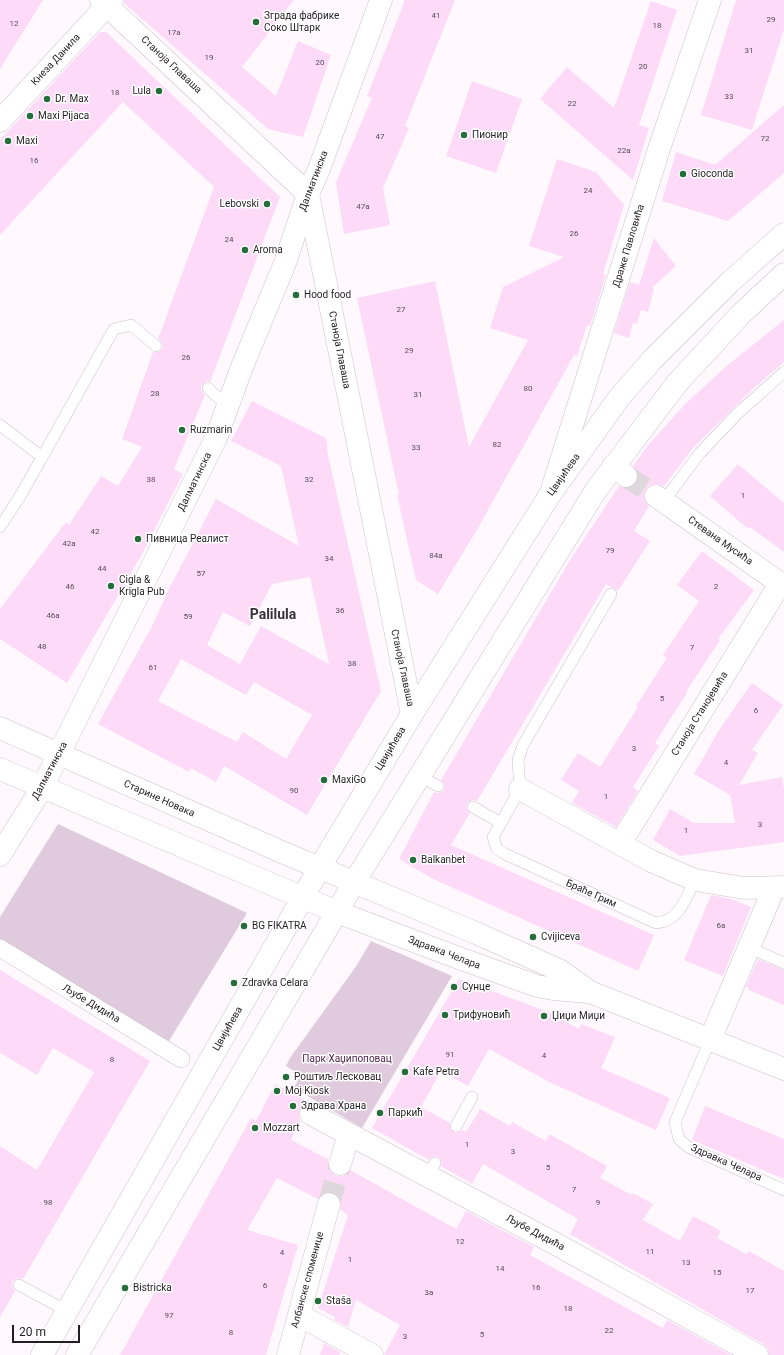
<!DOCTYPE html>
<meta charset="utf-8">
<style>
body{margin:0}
#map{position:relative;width:784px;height:1355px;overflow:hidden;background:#fff9fe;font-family:Roboto,sans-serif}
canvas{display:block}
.scale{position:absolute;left:12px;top:1325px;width:68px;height:18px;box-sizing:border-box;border:2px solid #231e22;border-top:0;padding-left:5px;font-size:12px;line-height:14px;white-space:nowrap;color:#231e22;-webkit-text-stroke:3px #fff;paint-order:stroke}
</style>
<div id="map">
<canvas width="784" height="1355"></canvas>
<div class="scale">20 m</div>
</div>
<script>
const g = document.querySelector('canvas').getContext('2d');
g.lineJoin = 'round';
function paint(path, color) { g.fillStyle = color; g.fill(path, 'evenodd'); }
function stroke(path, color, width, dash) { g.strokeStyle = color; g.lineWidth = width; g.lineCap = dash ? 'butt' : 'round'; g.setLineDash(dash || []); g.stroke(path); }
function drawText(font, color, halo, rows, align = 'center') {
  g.font = font + ' Roboto,sans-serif'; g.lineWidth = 3; g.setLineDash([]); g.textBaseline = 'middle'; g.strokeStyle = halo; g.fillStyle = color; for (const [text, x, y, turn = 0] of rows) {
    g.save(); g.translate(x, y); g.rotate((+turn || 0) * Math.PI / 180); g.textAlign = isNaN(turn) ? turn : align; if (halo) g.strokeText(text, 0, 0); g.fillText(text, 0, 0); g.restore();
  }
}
paint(new Path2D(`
 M 58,824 L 247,913 L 164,1049 L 0,954 L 0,917 Z
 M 371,941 L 452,976 L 362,1128 L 294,1088 L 300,1075 L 286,1066 L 290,1058 L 357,965 Z`), '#e0cadd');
paint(new Path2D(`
 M 0,0 L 43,0 L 0,69 Z
 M 124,0 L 294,0 L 242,67 L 276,96 L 298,41 L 331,55 L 303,137 L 268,129 L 124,3 Z
 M 405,0 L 455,0 L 405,126 L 409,128 L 383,188 L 390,225 L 344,234 L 336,182 L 372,98 L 367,96 Z
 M 736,0 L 784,0 L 784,29 L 752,130 L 701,115 Z
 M 651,1 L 677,10 L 639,125 L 649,128 L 633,180 L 540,99 L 567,67 L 614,108 Z
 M 100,32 L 106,32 L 280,197 L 210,382 L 206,381 L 201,386 L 201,390 L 205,395 L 174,469 L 183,474 L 141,556 L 67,683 L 0,639 L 0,609 L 66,522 L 69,525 L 101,476 L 118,486 L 142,447 L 122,439 L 153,352 L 159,352 L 163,348 L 162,343 L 158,339 L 214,187 L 123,102 L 0,235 L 0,140 Z
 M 472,81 L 522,99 L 496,173 L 446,156 Z
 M 784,105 L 784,173 L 728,221 L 662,201 L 676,152 L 715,165 Z
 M 557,159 L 596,172 L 624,205 L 603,274 L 606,275 L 590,326 L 587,325 L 577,356 L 574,355 L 478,528 L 438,594 L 416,580 L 397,495 L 399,495 L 357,298 L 435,281 L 469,447 L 528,340 L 490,328 L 503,287 L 564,257 L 529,246 Z
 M 654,238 L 676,266 L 652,288 L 654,289 L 648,312 L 641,310 L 637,324 L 633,323 L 629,338 L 614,333 L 630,282 L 639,285 Z
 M 784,320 L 784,362 L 756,386 L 693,448 L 664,486 L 657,484 L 650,485 L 646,489 L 644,495 L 645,501 L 649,506 L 634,531 L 650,541 L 618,591 L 606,584 L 477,801 L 473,800 L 467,803 L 466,807 L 470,813 L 451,845 L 654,935 L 638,971 L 431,878 L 399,859 L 434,792 L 439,793 L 444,790 L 445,785 L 441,780 L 570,560 L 619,486 L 625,488 L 630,488 L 636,483 L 638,478 L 638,472 L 633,466 L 649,444 L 687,402 L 729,364 Z
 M 252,401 L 326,438 L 328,455 L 381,691 L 307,815 L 224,766 L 216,782 L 191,768 L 189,772 L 98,724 L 153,624 L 170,587 L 216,499 L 299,546 L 281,466 L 231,441 ZM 310,577 L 329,664 L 261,626 L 240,664 L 207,645 L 223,612 L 250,626 L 272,584 ZM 181,659 L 246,695 L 254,682 L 312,715 L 286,759 L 243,732 L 237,742 L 158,701 Z
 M 738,464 L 784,503 L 784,552 L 750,527 L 748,529 L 710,496 Z
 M 702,551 L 754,590 L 718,639 L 720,640 L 686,692 L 687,693 L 655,743 L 659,746 L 633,787 L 638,791 L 616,827 L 572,803 L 579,791 L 561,780 L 578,753 L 600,767 L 638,707 L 636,706 L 667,658 L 663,655 L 699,601 L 677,585 Z
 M 752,683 L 783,705 L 752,750 L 758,753 L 739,785 L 782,777 L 784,789 L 784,842 L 680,856 L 653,840 L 670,809 L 694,823 L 735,823 L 730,795 L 694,774 L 719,730 Z
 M 711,895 L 731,899 L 751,907 L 723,976 L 684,960 Z
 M 758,959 L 784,970 L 784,1005 L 749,990 L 749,988 L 746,986 Z
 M 0,970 L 150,1061 L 23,1279 L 18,1278 L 13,1281 L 12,1286 L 15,1291 L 0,1317 L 0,1146 L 37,1170 L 94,1072 L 53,1048 L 37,1075 L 0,1053 Z
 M 459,979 L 546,1011 L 579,1029 L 581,1024 L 615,1037 L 601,1068 L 670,1098 L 656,1130 L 549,1082 L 489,1049 L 468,1086 L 441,1071 L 421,1107 L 450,1123 L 450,1129 L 456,1133 L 462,1130 L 466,1132 L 480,1109 L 510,1126 L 512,1122 L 546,1141 L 549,1134 L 607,1166 L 600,1178 L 632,1195 L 633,1193 L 653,1204 L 643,1220 L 680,1241 L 693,1216 L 721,1231 L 717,1238 L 746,1254 L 749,1251 L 784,1271 L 784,1355 L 769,1355 L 768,1349 L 763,1344 L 570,1234 L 578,1219 L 483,1164 L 472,1184 L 441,1166 L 442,1162 L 438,1157 L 434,1156 L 429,1160 L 372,1128 Z
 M 275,1084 L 309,1102 L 300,1109 L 299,1115 L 300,1121 L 291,1140 L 328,1159 L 328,1167 L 331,1172 L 336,1176 L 343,1176 L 350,1170 L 456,1229 L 466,1211 L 534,1247 L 530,1255 L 663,1328 L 667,1320 L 731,1355 L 384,1355 L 400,1325 L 356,1300 L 348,1327 L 334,1320 L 335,1317 L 318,1308 L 348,1215 L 340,1210 L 341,1201 L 338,1196 L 333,1192 L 326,1192 L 318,1199 L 277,1178 L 247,1230 L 298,1245 L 266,1355 L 120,1355 L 251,1118 L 256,1121 Z
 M 705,1106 L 784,1139 L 784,1179 L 692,1140 Z
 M 324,1343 L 340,1352 L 339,1355 L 320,1355 Z`), '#fddaf8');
stroke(new Path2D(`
 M 626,476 L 656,496
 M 329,1204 L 340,1164`), '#ded8dd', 22, [22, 11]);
const service = new Path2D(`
 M 208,388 L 228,407
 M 0,425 L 42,457
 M 663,502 L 700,453 L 737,414 L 784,372
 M 0,527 L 22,493 L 114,329 L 131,325 L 156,346
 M 419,776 L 438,786
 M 473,807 L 501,823 L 520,789 L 518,760 L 523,745 L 611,594
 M 501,823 L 493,837 L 497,849 L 505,854 L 656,923 C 680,921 685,899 695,880
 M 750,948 L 784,963
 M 710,1040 L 675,1122 L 679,1139 L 688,1147 L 784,1190
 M 456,1126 L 472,1097
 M 428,1177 L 435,1163
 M 19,1285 L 67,1311`);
const pedestrian = new Path2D(`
 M 0,948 L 181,1059`);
const minor = new Path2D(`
 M 0,121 L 112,0
 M 613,466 L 626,476
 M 553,486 L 660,146 L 710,0
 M 656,496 L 784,586
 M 520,789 L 651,861 L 695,880 L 744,888 L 784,887
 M 620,844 L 780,584
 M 0,855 L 42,788 L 216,438 L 242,367 L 285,263 L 308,194 L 319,169 L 381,0
 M 710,1040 L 774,888
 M 311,1114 L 554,1243 L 757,1355
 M 340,1164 L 349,1134
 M 299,1315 L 372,1355
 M 288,1355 L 329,1204`);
const tertiary = new Path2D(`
 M 101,0 L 308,194 L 412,714`);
const secondary = new Path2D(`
 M 0,728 L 284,853 L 476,933 L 559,970 L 590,992 L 784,1069
 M 0,769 L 337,912 L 456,957 L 537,986 L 553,989 L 589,992
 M 42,1355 L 320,867 L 412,714 L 551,493 L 619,398 L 653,359 L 730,282 L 784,234
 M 77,1355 L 355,881 L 596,490 L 678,382 L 741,314 L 784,274`);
stroke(service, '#ccc0cb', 12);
stroke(pedestrian, '#ccc0cb', 18);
stroke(minor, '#ccc0cb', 23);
stroke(tertiary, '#ccc0cb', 23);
stroke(secondary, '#ccc0cb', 23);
stroke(service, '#fff', 11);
stroke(pedestrian, '#fff', 17);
stroke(minor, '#fff', 22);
stroke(tertiary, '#fff', 22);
stroke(secondary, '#fff', 22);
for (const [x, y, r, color] of [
 [256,22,4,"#256e3b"],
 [159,91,4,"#256e3b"],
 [47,99,4,"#256e3b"],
 [30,116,4,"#256e3b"],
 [464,135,4,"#256e3b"],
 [8,141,4,"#256e3b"],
 [683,174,4,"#256e3b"],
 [267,204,4,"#256e3b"],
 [245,250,4,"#256e3b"],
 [296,295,4,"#256e3b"],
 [182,430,4,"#256e3b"],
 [138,539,4,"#256e3b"],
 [111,586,4,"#256e3b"],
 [324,780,4,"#256e3b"],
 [413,860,4,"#256e3b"],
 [244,926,4,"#256e3b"],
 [533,937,4,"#256e3b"],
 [234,983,4,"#256e3b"],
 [454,987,4,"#256e3b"],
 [445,1015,4,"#256e3b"],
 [544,1016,4,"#256e3b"],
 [405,1072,4,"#256e3b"],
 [286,1077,4,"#256e3b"],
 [277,1091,4,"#256e3b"],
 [293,1106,4,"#256e3b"],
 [380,1113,4,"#256e3b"],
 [255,1128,4,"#256e3b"],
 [125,1288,4,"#256e3b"],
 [318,1301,4,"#256e3b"]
]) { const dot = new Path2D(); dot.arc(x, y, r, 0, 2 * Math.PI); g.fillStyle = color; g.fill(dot); stroke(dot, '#fff', 1.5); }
drawText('8px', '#5a4d58', null, [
 ["41",436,16],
 ["29",771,20],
 ["12",14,24],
 ["18",657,26],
 ["17a",174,33],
 ["31",749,51],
 ["19",209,58],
 ["20",320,63],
 ["20",643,67],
 ["18",115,93],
 ["33",729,97],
 ["22",572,104],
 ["47",380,137],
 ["72",765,139],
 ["22a",624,151],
 ["16",34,161],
 ["24",588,191],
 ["47a",363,207],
 ["26",574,234],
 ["24",229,240],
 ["27",401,310],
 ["29",409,351],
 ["26",186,358],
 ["80",528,389],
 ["28",155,394],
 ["31",418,395],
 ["82",497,445],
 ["33",416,448],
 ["38",151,480],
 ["32",309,480],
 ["1",743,496],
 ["42",95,532],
 ["42a",69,544],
 ["79",610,551],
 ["84a",436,556],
 ["34",329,559],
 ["44",102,569],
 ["57",201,574],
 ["46",70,587],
 ["2",716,587],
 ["36",340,611],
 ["46a",53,616],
 ["59",188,617],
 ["48",42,647],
 ["7",692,648],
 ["38",352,664],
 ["61",153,668],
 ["5",662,699],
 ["6",756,711],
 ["3",634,749],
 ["4",726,763],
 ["90",294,791],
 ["1",606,797],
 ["3",760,825],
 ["1",686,831],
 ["6a",721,926],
 ["91",450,1055],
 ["4",544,1056],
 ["8",112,1060],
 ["1",467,1145],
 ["3",513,1152],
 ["5",548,1168],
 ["7",574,1190],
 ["98",48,1203],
 ["9",598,1203],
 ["12",460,1242],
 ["11",650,1252],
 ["4",282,1253],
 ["1",350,1260],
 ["13",686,1263],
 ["14",500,1269],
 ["15",717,1273],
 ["6",265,1286],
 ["16",536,1288],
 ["17",750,1291],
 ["3a",429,1293],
 ["18",568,1309],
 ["97",169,1316],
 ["22",609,1331],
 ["8",231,1333],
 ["5",482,1335],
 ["3",405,1337]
]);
drawText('10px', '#231e22', '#fff', [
 ["Зграда фабрике",264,16],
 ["Соко Штарк",264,28],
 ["Lula",151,91,"right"],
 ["Dr. Max",55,99],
 ["Maxi Pijaca",38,116],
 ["Пионир",472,135],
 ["Maxi",16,141],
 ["Gioconda",691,174],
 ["Lebovski",259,204,"right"],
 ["Aroma",253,250],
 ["Hood food",304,295],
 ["Ruzmarin",190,430],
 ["Пивница Реалист",146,539],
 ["Cigla &",119,580],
 ["Krigla Pub",119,592],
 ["MaxiGo",332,780],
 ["Balkanbet",421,860],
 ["BG FIKATRA",252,926],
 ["Cvijiceva",541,937],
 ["Zdravka Celara",242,983],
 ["Сунце",462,987],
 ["Трифуновић",453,1015],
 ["Џиџи Миџи",552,1016],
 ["Kafe Petra",413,1072],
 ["Роштиљ Лесковац",294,1077],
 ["Moj Kiosk",285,1091],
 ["Здрава Храна",301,1106],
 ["Паркић",388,1113],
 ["Mozzart",263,1128],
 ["Bistricka",133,1288],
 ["Staša",326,1301]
], 'left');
drawText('10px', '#231e22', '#fff', [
 ["Кнеза Данила",56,60,-47],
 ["Станоја Главаша",171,65,43],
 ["Далматинска",314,181,-69],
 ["Драже Павловића",629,246,-73],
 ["Станоја Главаша",339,350,79],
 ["Цвијићева",564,475,-55],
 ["Далматинска",195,482,-64],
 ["Стевана Мусића",720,541,35],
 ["Станоја Главаша",402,668,78],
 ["Станоја Станојевића",700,714,-58],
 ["Цвијићева",391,749,-59],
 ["Далматинска",50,771,-62],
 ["Старине Новака",159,799,24],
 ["Браће Грим",591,894,24],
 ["Здравка Челара",444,953,21],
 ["Љубе Дидића",91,1004,31],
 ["Цвијићева",228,1029,-60],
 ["Здравка Челара",726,1163,24],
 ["Љубе Дидића",535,1233,28],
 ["Албанске споменице",308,1280,-75]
]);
drawText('10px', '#51274e', '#fff', [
 ["Парк Хаџипоповац",347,1059]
]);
drawText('bold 14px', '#3a3039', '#fff', [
 ["Palilula",273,615]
]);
</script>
